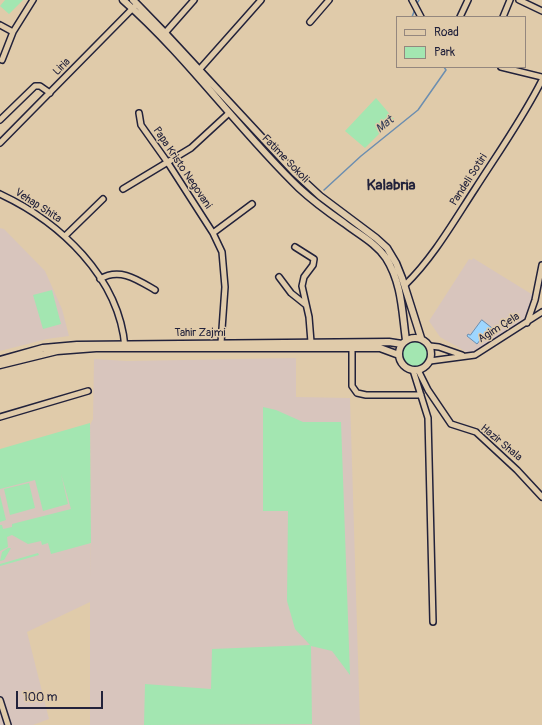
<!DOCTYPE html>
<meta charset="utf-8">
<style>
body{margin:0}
#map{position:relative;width:542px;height:725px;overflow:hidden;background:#e0cbaa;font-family:Pangolin,sans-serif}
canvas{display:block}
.legend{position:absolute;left:396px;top:16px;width:130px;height:52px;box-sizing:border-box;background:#e0cbaa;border:1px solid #94877e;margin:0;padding:5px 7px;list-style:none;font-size:12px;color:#22223b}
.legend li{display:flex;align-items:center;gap:8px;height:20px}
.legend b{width:20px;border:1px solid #94877e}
.scale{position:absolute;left:16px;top:691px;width:87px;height:18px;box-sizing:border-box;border:2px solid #22223b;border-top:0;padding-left:5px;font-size:12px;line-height:14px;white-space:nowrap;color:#22223b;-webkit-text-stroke:3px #e0cbaa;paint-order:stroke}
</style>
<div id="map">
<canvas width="542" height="725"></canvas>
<ul class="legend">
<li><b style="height:5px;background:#e0cbaa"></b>Road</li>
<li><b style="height:11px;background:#a3e6b1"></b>Park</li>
</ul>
<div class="scale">100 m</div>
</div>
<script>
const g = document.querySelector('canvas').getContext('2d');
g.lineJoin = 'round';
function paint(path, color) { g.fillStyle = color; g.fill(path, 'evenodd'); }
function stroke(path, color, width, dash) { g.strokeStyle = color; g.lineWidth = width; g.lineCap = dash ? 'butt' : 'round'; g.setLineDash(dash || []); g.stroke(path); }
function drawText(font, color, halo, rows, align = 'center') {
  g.font = font + ' Pangolin,sans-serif'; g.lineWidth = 3; g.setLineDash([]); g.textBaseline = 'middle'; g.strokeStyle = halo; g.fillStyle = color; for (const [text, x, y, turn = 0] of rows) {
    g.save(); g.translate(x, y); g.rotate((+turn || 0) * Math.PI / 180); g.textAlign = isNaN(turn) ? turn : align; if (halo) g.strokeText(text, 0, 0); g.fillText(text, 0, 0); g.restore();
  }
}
paint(new Path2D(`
 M 0,228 L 4,229 L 45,271 L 62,309 L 69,336 L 47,339 L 0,351 Z
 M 473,258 L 533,295 L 524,319 L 470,354 L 440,337 L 429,321 L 469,259 L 472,260 Z
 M 296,358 L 296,397 L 350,398 L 360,725 L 90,725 L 90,602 L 27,632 L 49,719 L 33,725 L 0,725 L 0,451 L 89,425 L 91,580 L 90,425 L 93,419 L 94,359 L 127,361 Z`), '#d8c5bd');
paint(new Path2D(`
 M 5,0 L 23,0 L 9,14 L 0,6 Z
 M 376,98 L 394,119 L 365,148 L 345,131 Z
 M 52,290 L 61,324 L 43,329 L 33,295 Z
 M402 354a13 13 0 1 1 26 0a13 13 0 1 1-26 0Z
 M 263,407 L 276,410 L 303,422 L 341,422 L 350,675 L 332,651 L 311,646 L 312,724 L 144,725 L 145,684 L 211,689 L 212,649 L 310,645 L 295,629 L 287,601 L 288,511 L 263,511 Z
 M 90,423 L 91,543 L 51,554 L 48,543 L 42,545 L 41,541 L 28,544 L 12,535 L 7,537 L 8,547 L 0,551 L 0,525 L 2,525 L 3,529 L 12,527 L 12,524 L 71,509 L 61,474 L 68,504 L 43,511 L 35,480 L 0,489 L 0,449 Z
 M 29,483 L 35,508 L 10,515 L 4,489 Z
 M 0,495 L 6,520 L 0,522 Z
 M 8,548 L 11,548 L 4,560 L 0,561 L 2,552 Z
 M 38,553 L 39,555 L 0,566 L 0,564 Z`), '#a3e6b1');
const water = new Path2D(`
 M 482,320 L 492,328 L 489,329 L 477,344 L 467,336 L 468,334 L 470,335 Z`);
paint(water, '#9ed6fe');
stroke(water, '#6c8eb0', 1);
stroke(new Path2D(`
 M 416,5 L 419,0
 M 412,17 L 415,9
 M 324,190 L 361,156 L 418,110 L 446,70 L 444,67`), '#6c8eb0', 1.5);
const minor = new Path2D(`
 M 412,0 L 421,17
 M 519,0 L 542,11
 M 460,17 L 468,0
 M 503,17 L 510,0
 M 310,22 L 329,0
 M 0,25 L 13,32
 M 165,33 L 194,0
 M 2,60 L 13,32 L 33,0
 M 501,67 L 542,77
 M 199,70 L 261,0
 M 139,113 L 141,125 L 168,163 L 213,233 L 222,252 L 225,287 L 221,343
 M 0,120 L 35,86 L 40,86 L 50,93
 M 0,143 L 135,6
 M 123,189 L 191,148 L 229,113
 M 0,194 C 60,222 119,277 125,347
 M 213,233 L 252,204
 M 65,236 L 103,199
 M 295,247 L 314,259 L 313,265 L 304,277 L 302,286 L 309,317 L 311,342
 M 279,277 L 291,293 L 306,305
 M 100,279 C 120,267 138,280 155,290
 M 405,285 C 433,258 454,221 475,189 C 498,153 523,118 542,80
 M 527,323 L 535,300 L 542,265
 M 430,346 L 439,347 L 462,355
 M 352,348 L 352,386 L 357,393 L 366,395 L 421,395
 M 430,361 L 475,355 L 542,312
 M 413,370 L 428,418 L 433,622
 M 418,370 L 428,390 L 451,424 L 476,432 L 517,470 L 542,497
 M 0,417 L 88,391
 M 0,700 L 8,725`);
const tertiary = new Path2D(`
 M 123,0 C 187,56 237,128 299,188 C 313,201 328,212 344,223 C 358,234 376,243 386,258 C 402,283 402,312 406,340
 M 133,0 L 165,33 L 294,172 L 320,196 L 376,238 L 387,248 L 396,263 L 402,278 L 421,338
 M399 354a16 16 0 1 1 32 0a16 16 0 1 1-32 0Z
 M 0,360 L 43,348 L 77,345 L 389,342 L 402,344
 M 0,365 L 57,351 L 96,348 L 380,348 L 399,355`);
stroke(minor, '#22223b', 8);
stroke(tertiary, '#22223b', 9);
stroke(minor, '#e0cbaa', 5);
stroke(tertiary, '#e0cbaa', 6);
drawText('11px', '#22223b', '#e0cbaa', [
 ["Liria",62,67,-45],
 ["Fatime Sokoli",285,159,46],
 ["Papa Kristo Negovani",182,168,56],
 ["Pandeli Sotiri",469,180,-57],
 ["Vehap Shita",38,206,33],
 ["Agim Çela",499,328,-32],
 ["Tahir Zajmi",200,333],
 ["Hazir Shala",501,443,40]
]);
drawText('italic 12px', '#353d58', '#e0cbaa', [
 ["Mat",385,125,-39]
]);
drawText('bold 15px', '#22223b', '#e0cbaa', [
 ["Kalabria",391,186]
]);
</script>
